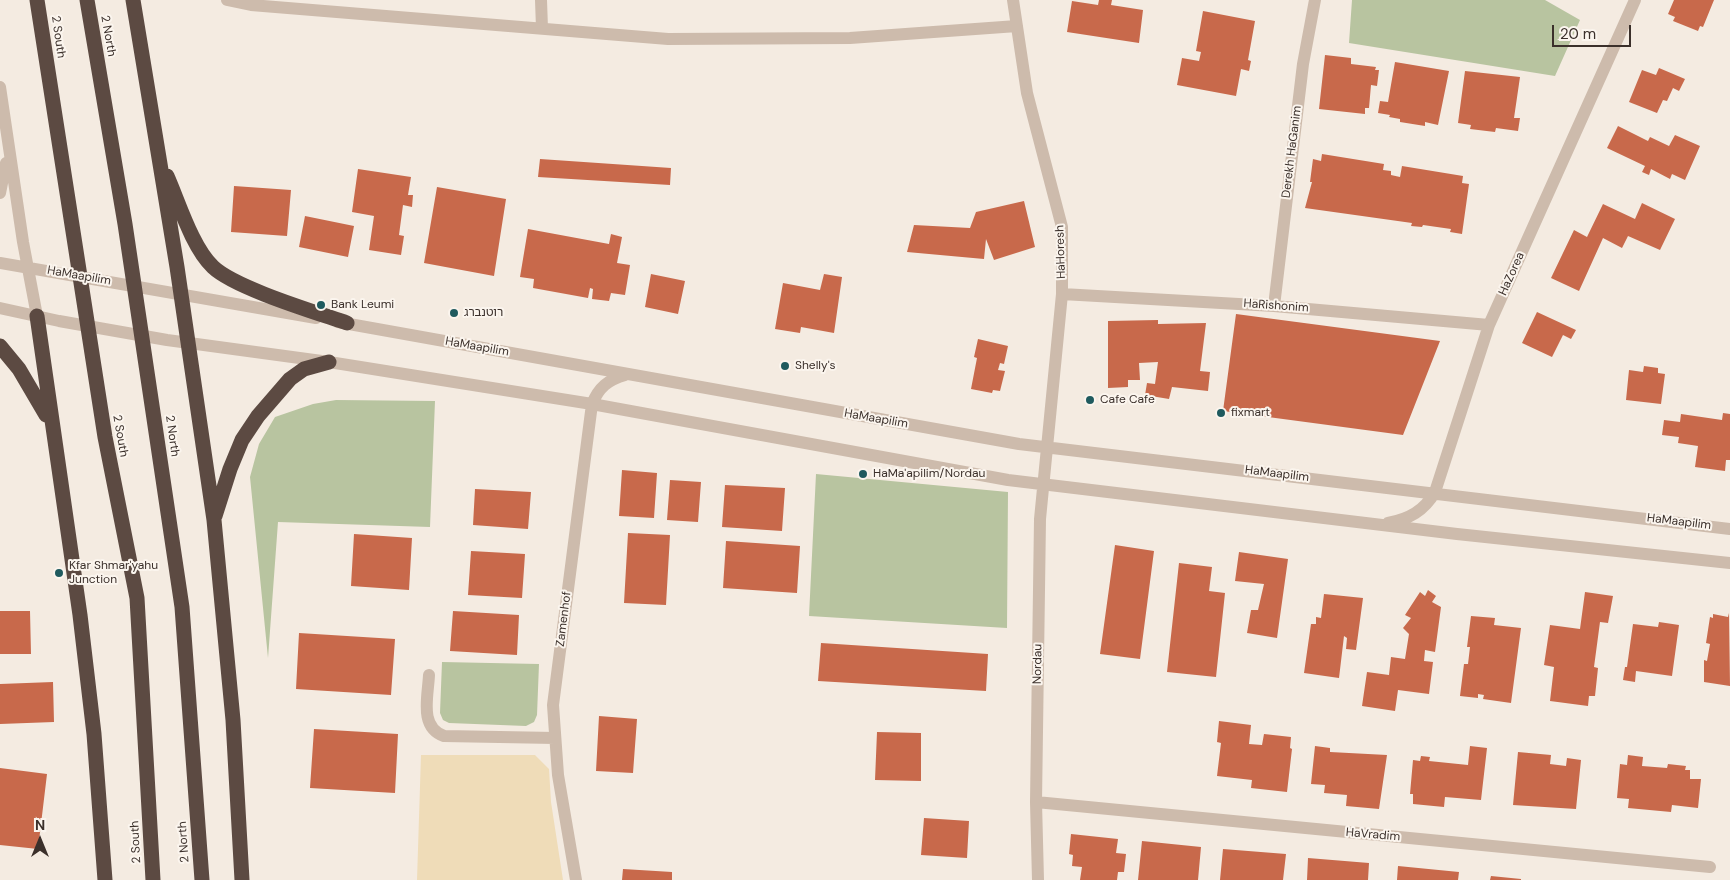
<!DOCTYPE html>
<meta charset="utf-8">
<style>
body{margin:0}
#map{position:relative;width:1730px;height:880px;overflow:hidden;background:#f4ebe1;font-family:"DM Sans",sans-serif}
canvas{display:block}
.north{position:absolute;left:15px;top:815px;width:50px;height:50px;-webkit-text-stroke:4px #fbf5ee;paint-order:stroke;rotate:0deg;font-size:14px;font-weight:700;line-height:20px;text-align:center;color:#3b302b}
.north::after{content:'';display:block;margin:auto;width:18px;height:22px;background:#3b302b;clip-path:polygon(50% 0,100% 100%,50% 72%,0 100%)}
.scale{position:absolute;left:1552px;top:25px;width:79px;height:22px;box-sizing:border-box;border:2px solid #3b302b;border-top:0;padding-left:6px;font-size:15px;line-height:18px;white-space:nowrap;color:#3b302b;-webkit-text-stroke:4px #fbf5ee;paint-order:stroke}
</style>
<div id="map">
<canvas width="1730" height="880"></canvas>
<div class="north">N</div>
<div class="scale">20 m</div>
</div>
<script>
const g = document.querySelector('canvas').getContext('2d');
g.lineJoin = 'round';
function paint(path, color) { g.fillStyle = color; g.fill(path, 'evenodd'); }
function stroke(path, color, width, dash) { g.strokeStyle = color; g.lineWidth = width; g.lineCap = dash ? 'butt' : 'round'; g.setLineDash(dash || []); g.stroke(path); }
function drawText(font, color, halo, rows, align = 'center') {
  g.font = font + ' "DM Sans","Noto Sans Hebrew",sans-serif'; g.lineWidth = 4; g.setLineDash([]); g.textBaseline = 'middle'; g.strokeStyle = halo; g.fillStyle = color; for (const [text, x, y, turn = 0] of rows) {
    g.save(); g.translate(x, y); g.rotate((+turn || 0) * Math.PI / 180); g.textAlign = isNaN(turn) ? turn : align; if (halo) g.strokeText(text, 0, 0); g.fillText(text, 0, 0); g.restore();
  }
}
paint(new Path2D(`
 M 1352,0 L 1545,0 L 1580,20 L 1555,76 L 1349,43 Z
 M 336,400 L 435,401 L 430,527 L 278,522 L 268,658 L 250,477 L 259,444 L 275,417 L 313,404 Z
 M 816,474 L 1008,492 L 1007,628 L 809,616 Z
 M 442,662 L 539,664 L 537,715 L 534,722 L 526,726 L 449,723 L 443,720 L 440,713 Z`), '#b8c4a0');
paint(new Path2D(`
 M 421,755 L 535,755 L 549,769 L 551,802 L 563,880 L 417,880 Z`), '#efdcb8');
paint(new Path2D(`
 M 1099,0 L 1112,0 L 1111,5 L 1143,10 L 1139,43 L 1067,32 L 1072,1 L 1098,5 Z
 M 1674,0 L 1714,0 L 1703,27 L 1700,26 L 1698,31 L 1673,21 L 1675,17 L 1668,14 Z
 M 1203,11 L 1255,21 L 1248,60 L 1251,61 L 1249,71 L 1241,69 L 1236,96 L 1177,85 L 1182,58 L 1199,61 L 1201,52 L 1196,51 Z
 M 1325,55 L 1351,58 L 1351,64 L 1376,67 L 1375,70 L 1379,70 L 1377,86 L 1371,85 L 1369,108 L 1365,108 L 1365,114 L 1319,109 Z
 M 1395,62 L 1449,71 L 1438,125 L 1425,122 L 1425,126 L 1400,122 L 1400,119 L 1389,117 L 1390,115 L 1378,113 L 1380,101 L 1388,102 Z
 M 1659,68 L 1685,79 L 1679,91 L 1673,88 L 1667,101 L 1663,100 L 1657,113 L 1629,102 L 1642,70 L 1656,75 Z
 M 1465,71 L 1520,77 L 1514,118 L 1520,118 L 1518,131 L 1496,128 L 1495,132 L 1470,129 L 1471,125 L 1458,123 Z
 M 1618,126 L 1648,141 L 1650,137 L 1669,146 L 1675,135 L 1700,146 L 1685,180 L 1672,174 L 1670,179 L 1651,169 L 1649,175 L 1642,172 L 1645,166 L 1607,148 Z
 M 1322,154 L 1384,164 L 1383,170 L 1391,171 L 1391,175 L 1400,177 L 1402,166 L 1463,176 L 1462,183 L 1469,184 L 1462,234 L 1450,232 L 1451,229 L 1423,225 L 1422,227 L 1411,226 L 1412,223 L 1305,208 L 1312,182 L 1310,182 L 1313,159 L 1321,161 Z
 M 540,159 L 671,168 L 670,185 L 538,177 Z
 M 358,169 L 411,177 L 408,195 L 413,195 L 412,207 L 403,205 L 399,235 L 404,236 L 401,255 L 369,250 L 374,216 L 352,212 Z
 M 234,186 L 291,190 L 287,236 L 231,232 Z
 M 437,187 L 506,199 L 494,276 L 424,263 Z
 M 1024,201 L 1035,247 L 994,260 L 986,239 L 984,259 L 907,252 L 914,225 L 970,228 L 976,212 Z
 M 1642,203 L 1675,219 L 1660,250 L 1628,236 L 1622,248 L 1603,238 L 1579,291 L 1551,278 L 1574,230 L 1587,237 L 1603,204 L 1635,219 Z
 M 305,216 L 354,226 L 348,257 L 299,247 Z
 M 528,229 L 609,244 L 611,234 L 622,237 L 617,263 L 630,265 L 625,295 L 611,293 L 609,301 L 592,299 L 593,289 L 590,288 L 588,298 L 533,288 L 534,279 L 520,277 Z
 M 651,274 L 685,281 L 678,314 L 645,307 Z
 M 824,274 L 842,277 L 834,333 L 801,327 L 800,333 L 775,329 L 783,283 L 820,290 Z
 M 1537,312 L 1576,330 L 1571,339 L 1563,335 L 1552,357 L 1522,343 Z
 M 1236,314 L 1440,341 L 1403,435 L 1223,411 Z
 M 1158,320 L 1158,324 L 1206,323 L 1200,371 L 1210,372 L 1208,391 L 1172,387 L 1169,399 L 1145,395 L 1147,383 L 1155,384 L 1158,362 L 1139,363 L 1140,380 L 1128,380 L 1128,387 L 1108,388 L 1108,321 Z
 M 978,339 L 1008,346 L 1004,364 L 1000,363 L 998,370 L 1005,371 L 1000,391 L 993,390 L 992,393 L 971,389 L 977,358 L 974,357 Z
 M 1644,366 L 1658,368 L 1658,373 L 1665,374 L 1661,404 L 1626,400 L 1629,370 L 1643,372 Z
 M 1723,413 L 1730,414 L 1730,460 L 1726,460 L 1725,471 L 1695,467 L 1698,446 L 1678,443 L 1679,437 L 1662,435 L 1664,420 L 1680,422 L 1681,414 L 1722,420 Z
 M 622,470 L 657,473 L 654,518 L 619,516 Z
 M 670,480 L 701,482 L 698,522 L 667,520 Z
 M 725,485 L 785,488 L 782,531 L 722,527 Z
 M 475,489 L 531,492 L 528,529 L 473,525 Z
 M 628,533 L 670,535 L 666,605 L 624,603 Z
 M 354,534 L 412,538 L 409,590 L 351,586 Z
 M 726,541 L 800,546 L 797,593 L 723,588 Z
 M 1115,545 L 1154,551 L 1140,659 L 1100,654 Z
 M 471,551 L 525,554 L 522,598 L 468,595 Z
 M 1239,552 L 1288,559 L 1277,638 L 1247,633 L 1251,610 L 1258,610 L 1264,584 L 1235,581 Z
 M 1179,563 L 1212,567 L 1209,591 L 1225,593 L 1216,677 L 1167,672 Z
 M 1428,590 L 1436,596 L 1432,602 L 1441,607 L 1435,652 L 1425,650 L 1424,661 L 1433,662 L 1429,694 L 1398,690 L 1395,711 L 1362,706 L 1367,672 L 1389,675 L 1391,657 L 1405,659 L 1409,634 L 1403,628 L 1411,618 L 1405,615 L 1420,592 L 1425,596 Z
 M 1585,592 L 1613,596 L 1608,623 L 1600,622 L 1594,667 L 1598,668 L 1595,696 L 1589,696 L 1588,706 L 1550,701 L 1554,667 L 1544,665 L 1550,625 L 1580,629 Z
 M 1324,594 L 1363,598 L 1356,650 L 1346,649 L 1347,638 L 1344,636 L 1339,678 L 1304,673 L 1311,624 L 1316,624 L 1316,617 L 1321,618 Z
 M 0,611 L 30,611 L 31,654 L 0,654 Z
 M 453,611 L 519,615 L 517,655 L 450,651 Z
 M 1729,613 L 1730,686 L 1704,682 L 1704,660 L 1707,661 L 1710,644 L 1706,643 L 1710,617 L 1713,618 L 1713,614 L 1728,617 Z
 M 1471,616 L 1495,618 L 1494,625 L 1521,628 L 1511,703 L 1483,699 L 1484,695 L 1478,694 L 1478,698 L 1460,696 L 1464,664 L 1468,664 L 1470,647 L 1467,647 Z
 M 1659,622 L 1679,625 L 1672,676 L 1636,671 L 1635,682 L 1623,680 L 1625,667 L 1627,667 L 1633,624 L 1658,627 Z
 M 299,633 L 395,639 L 391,695 L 296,689 Z
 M 821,643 L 988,654 L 986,691 L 818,681 Z
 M 53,682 L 54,722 L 0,724 L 0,684 Z
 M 599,716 L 637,719 L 633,773 L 596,771 Z
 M 1219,721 L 1251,725 L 1249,744 L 1262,745 L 1264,734 L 1291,737 L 1290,748 L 1292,749 L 1287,792 L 1251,788 L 1252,780 L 1217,776 L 1221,743 L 1217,742 Z
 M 314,729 L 398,734 L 395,793 L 310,788 Z
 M 877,732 L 921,733 L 921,781 L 875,780 Z
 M 1315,746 L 1330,748 L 1330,752 L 1387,755 L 1379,809 L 1346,806 L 1347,795 L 1324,793 L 1325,785 L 1311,784 Z
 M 1470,746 L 1487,748 L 1481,800 L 1445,797 L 1444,807 L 1413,804 L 1413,794 L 1410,794 L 1413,760 L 1420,761 L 1421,756 L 1430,757 L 1429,761 L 1468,765 Z
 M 1518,752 L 1551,755 L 1550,764 L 1566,766 L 1567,758 L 1581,760 L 1576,809 L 1513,805 Z
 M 1628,755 L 1643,757 L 1642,766 L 1667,768 L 1668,764 L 1686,766 L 1685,770 L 1690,770 L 1690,779 L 1701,779 L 1698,808 L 1672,805 L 1671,812 L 1628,808 L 1629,799 L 1617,798 L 1620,764 L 1627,765 Z
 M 0,768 L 47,774 L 38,849 L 0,845 Z
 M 924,818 L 969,821 L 967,858 L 921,855 Z
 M 1071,834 L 1118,839 L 1116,853 L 1126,854 L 1124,872 L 1118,872 L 1117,880 L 1080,880 L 1082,867 L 1072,866 L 1073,855 L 1069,854 Z
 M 1142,841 L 1201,847 L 1198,880 L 1138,880 Z
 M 1223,849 L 1286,854 L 1283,880 L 1220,880 Z
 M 1308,858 L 1369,863 L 1368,880 L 1307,880 Z
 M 1398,866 L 1459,872 L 1458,880 L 1397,880 Z
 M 623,869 L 672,872 L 672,880 L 622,880 Z
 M 1491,876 L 1521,879 L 1521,880 L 1490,880 Z`), '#c8694b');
stroke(new Path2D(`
 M 227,0 L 251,5 L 668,39 L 850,38 L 1017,26
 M 541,0 L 542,28
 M 1013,0 L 1027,93 L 1062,227 L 1062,294 L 1040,519 L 1036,802 L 1038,880
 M 0,87 L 23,242 L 37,316
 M 0,193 L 6,163
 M 0,263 L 316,318
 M 1062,294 L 1274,306 L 1489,325
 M 1274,306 L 1303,64 L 1315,0
 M 0,308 L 59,321 L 167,340 L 329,362 L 592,404 L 1008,480 L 1457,534 L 1730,563
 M 338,322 L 1019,444 L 1730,529
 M 1388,523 C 1409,519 1424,511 1435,492 L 1489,325 L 1635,0
 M 429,675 C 428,697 419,727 444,736 L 555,738
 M 1036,802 L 1710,867
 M 576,880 L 558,775 L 553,705 L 592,404 C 599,387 608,380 625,375`), '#cdbbac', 12);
stroke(new Path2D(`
 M 37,0 L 105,437 L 137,598 L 153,880
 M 87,0 L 125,224 L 182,607 L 202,880
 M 133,0 L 177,267 L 214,520 L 233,720 L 242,880
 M 167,176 C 179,203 192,247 213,267 C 235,288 315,312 347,323
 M 37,316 L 80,615 L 94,734 L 105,880
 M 0,346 L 19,369 L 46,415
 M 215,516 L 230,469 L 242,440 L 258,416 L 290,379 L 304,369 L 329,362`), '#5c4a42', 15);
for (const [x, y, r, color] of [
 [321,305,5,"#1f5a5e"],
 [454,313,5,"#1f5a5e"],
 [785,366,5,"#1f5a5e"],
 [1090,400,5,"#1f5a5e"],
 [1221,413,5,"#1f5a5e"],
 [863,474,5,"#1f5a5e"],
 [59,573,5,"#1f5a5e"]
]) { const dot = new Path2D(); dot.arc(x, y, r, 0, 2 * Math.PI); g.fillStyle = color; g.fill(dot); stroke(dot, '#fbf5ee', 2); }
drawText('12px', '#3b302b', '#fbf5ee', [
 ["2 North",108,36,80],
 ["2 South",58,37,82],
 ["Derekh HaGanim",1292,152,-83],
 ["HaHoresh",1061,252,-92],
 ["HaZorea",1512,274,-66],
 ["HaMaapilim",79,276,10],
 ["HaRishonim",1276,306,4],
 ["HaMaapilim",477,347,10],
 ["HaMaapilim",876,419,10],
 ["2 South",120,436,80],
 ["2 North",172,436,82],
 ["HaMaapilim",1277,474,7],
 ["HaMaapilim",1679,522,7],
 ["Zamenhof",564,619,-83],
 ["Nordau",1038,664,-89],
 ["HaVradim",1373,835,5],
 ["2 South",136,842,-93],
 ["2 North",184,842,-94]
]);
drawText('12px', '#3b302b', '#fbf5ee', [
 ["Bank Leumi",331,305],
 ["רוטנברג",464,313],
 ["Shelly's",795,366],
 ["Cafe Cafe",1100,400],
 ["fixmart",1231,413],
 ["HaMa'apilim/Nordau",873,474],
 ["Kfar Shmar'yahu",69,566],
 ["Junction",69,580]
], 'left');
</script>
